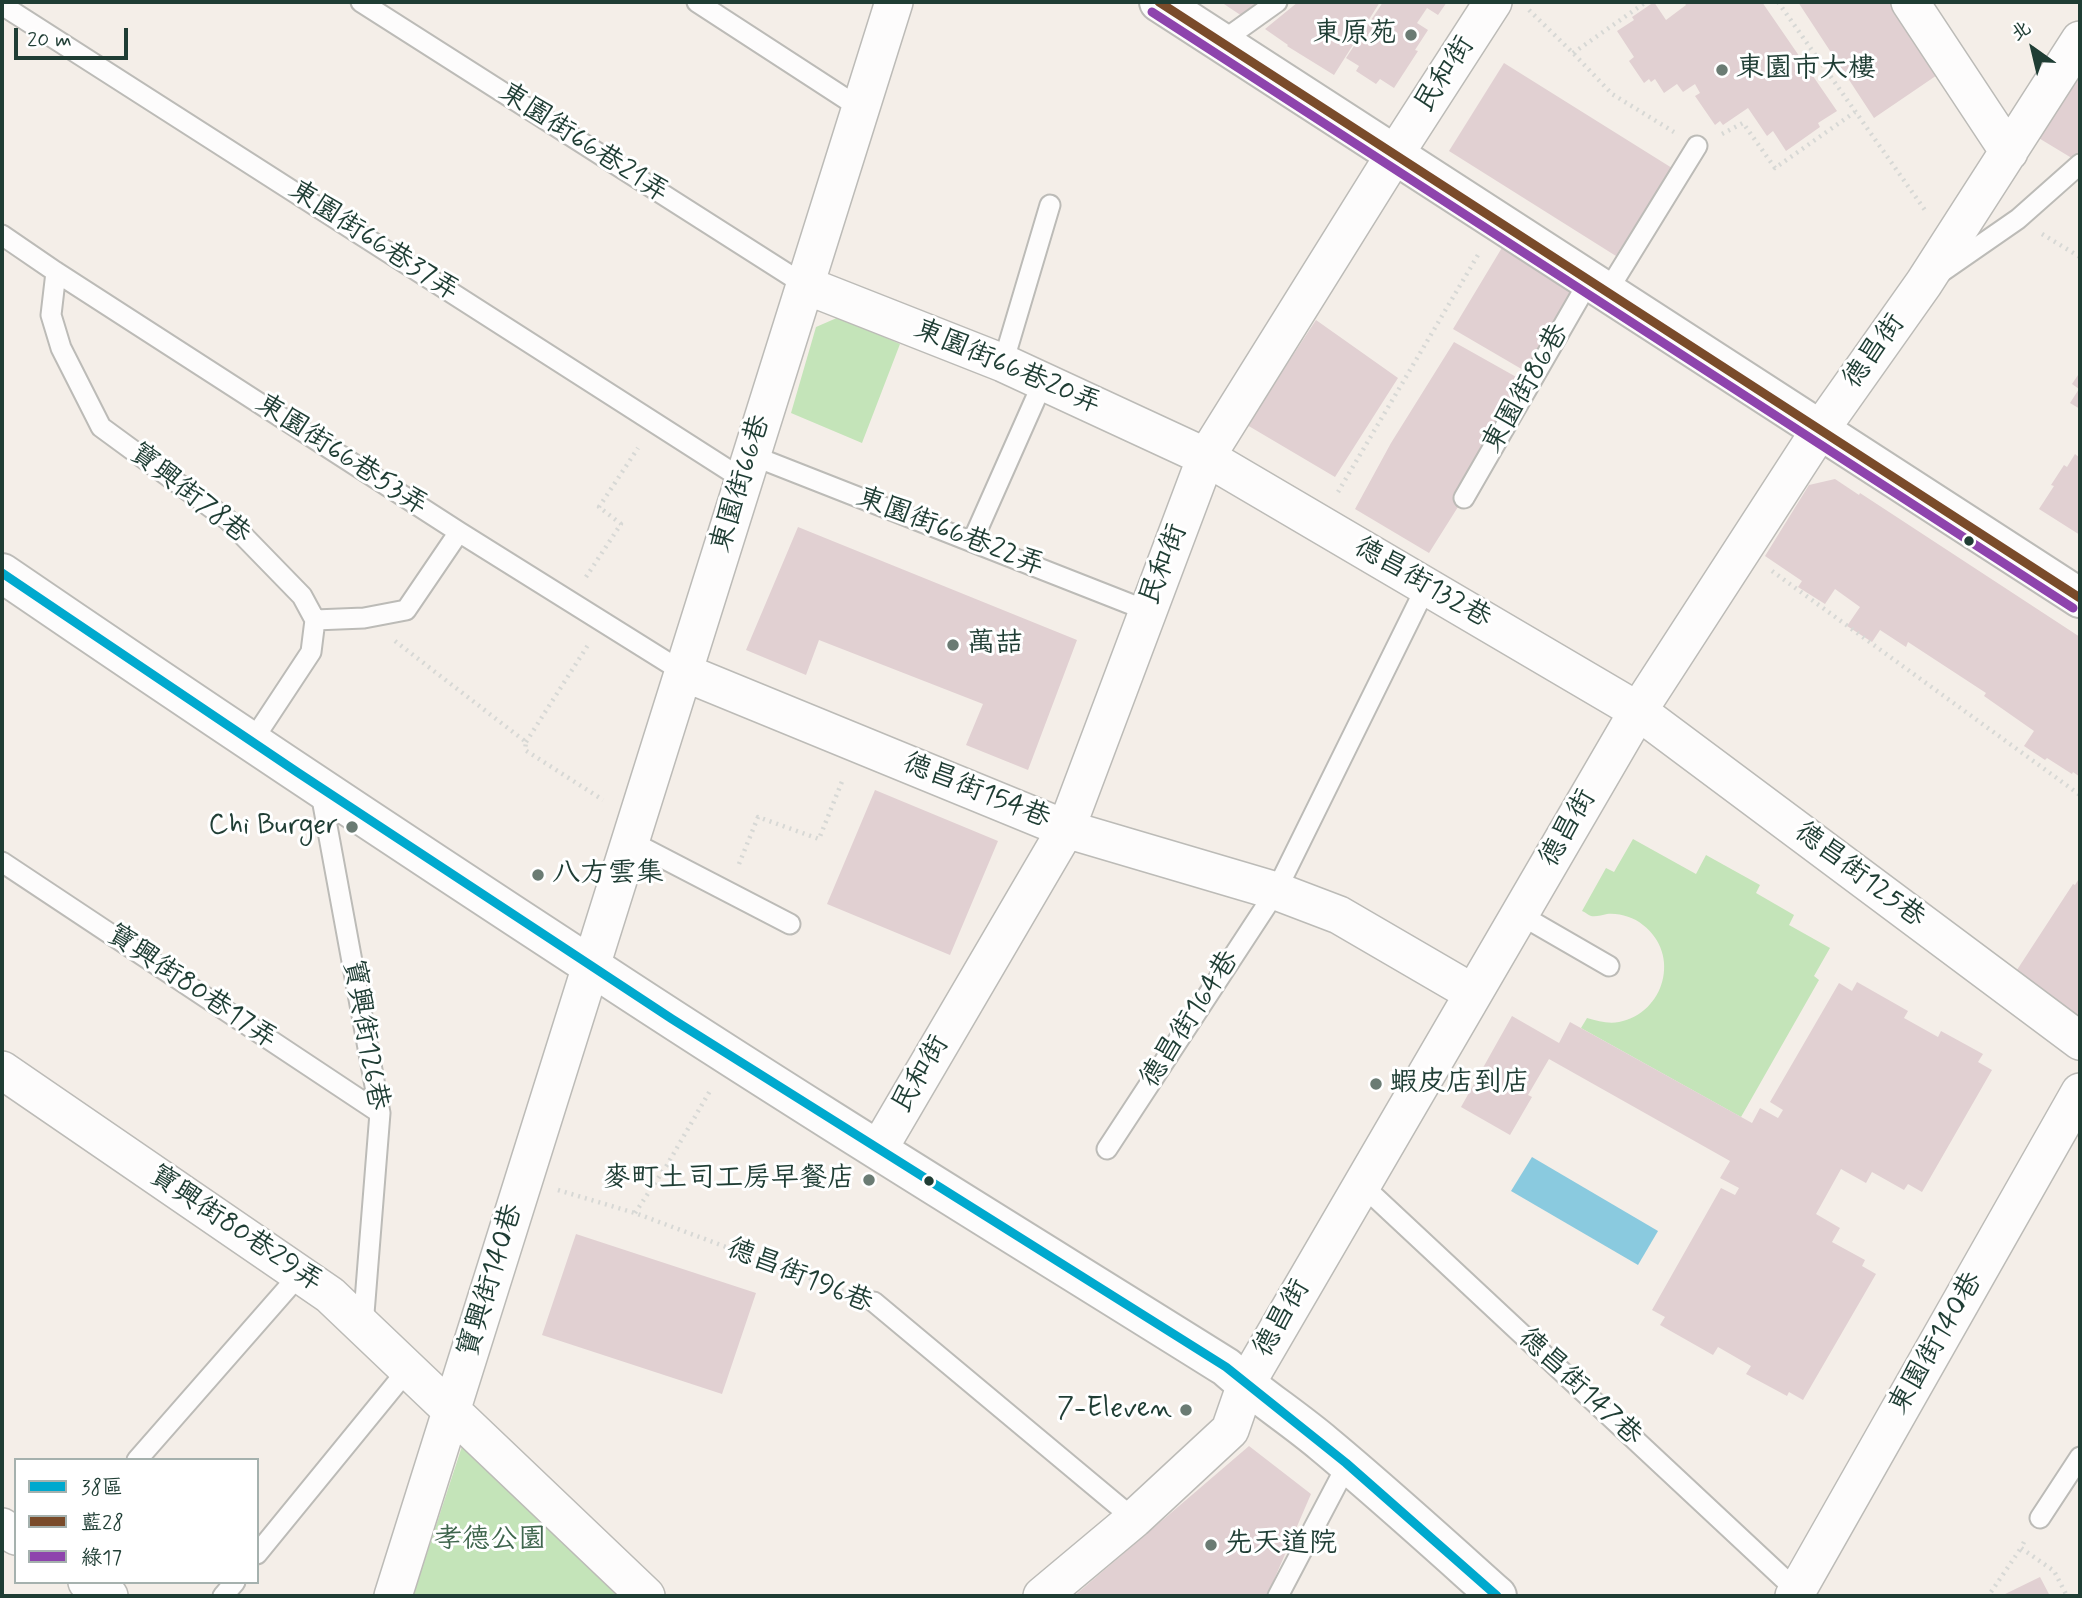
<!DOCTYPE html>
<meta charset="utf-8">
<style>
body{margin:0}
#map{position:relative;width:2082px;height:1598px;overflow:hidden;background:#f4eee8;font-family:Mynerve,"LXGW WenKai TC",sans-serif}
canvas{display:block}
.frame{position:absolute;inset:0;border:4px solid #1f3d34;pointer-events:none}
.legend{position:absolute;left:14px;top:1458px;width:245px;height:126px;box-sizing:border-box;background:#fff;border:2px solid #a5b1ae;margin:0;padding:9px 12px;list-style:none;font-size:21px;color:#1f3d34}
.legend li{display:flex;align-items:center;gap:14px;height:35px}
.legend b{width:35px;border:2px solid #a5b1ae}
.north{position:absolute;left:1998px;top:14px;width:70px;height:70px;-webkit-text-stroke:5px #fff;paint-order:stroke;rotate:326deg;font-size:19px;font-weight:700;line-height:28px;text-align:center;color:#1f3d34}
.north::after{content:'';display:block;margin:auto;width:24px;height:32px;background:#1f3d34;clip-path:polygon(50% 0,100% 100%,50% 72%,0 100%)}
.scale{position:absolute;left:14px;top:28px;width:114px;height:32px;box-sizing:border-box;border:4px solid #1f3d34;border-top:0;padding-left:9px;font-size:21px;line-height:24px;white-space:nowrap;color:#1f3d34;-webkit-text-stroke:5px #fff;paint-order:stroke}
</style>
<div id="map">
<canvas width="2082" height="1598"></canvas>
<div class="frame"></div>
<ul class="legend">
<li><b style="height:9px;background:#00a9ce"></b>38區</li>
<li><b style="height:9px;background:#7a4b2a"></b>藍28</li>
<li><b style="height:9px;background:#8e44ad"></b>綠17</li>
</ul>
<div class="north">北</div>
<div class="scale">20 m</div>
</div>
<script>
const g = document.querySelector('canvas').getContext('2d');
g.lineJoin = 'round';
function paint(path, color) { g.fillStyle = color; g.fill(path, 'evenodd'); }
function stroke(path, color, width, dash) { g.strokeStyle = color; g.lineWidth = width; g.lineCap = dash ? 'butt' : 'round'; g.setLineDash(dash || []); g.stroke(path); }
function drawText(font, color, halo, rows, align = 'center') {
  g.font = font + ' Mynerve,"LXGW WenKai TC",sans-serif'; g.lineWidth = 6; g.setLineDash([]); g.textBaseline = 'middle'; g.strokeStyle = halo; g.fillStyle = color; for (const [text, x, y, turn = 0] of rows) {
    g.save(); g.translate(x, y); g.rotate((+turn || 0) * Math.PI / 180); g.textAlign = isNaN(turn) ? turn : align; if (halo) g.strokeText(text, 0, 0); g.fillText(text, 0, 0); g.restore();
  }
}
paint(new Path2D(`
 M 839,317 L 900,344 L 862,443 L 791,413 L 816,327 Z
 M 1633,839 L 1696,874 L 1706,855 L 1760,885 L 1756,893 L 1794,915 L 1789,925 L 1830,948 L 1814,976 L 1819,980 L 1741,1117 L 1581,1028 L 1587,1018 C 1598,1021 1608,1024 1619,1022 C 1665,1013 1681,954 1643,925 C 1633,917 1620,913 1607,914 C 1602,915 1596,917 1591,916 C 1588,915 1585,912 1582,911 L 1606,868 L 1614,872 Z
 M 466,1434 L 617,1596 L 413,1596 Z`), '#c4e4b9');
paint(new Path2D(`
 M 1532,1157 L 1658,1231 L 1638,1265 L 1511,1191 Z`), '#8acadf');
paint(new Path2D(`
 M 1221,2 L 1260,2 L 1242,16 Z
 M 1298,2 L 1380,2 L 1334,75 L 1287,46 L 1288,45 L 1265,29 Z
 M 1383,2 L 1447,2 L 1438,15 L 1427,8 L 1417,23 L 1428,30 L 1415,50 L 1418,51 L 1394,88 L 1380,79 L 1376,84 L 1356,71 L 1359,66 L 1346,58 Z
 M 1654,2 L 1666,20 L 1686,5 L 1684,2 L 1762,2 L 1837,111 L 1818,123 L 1820,127 L 1786,151 L 1773,131 L 1767,136 L 1748,108 L 1723,125 L 1720,121 L 1715,125 L 1695,96 L 1700,93 L 1695,84 L 1683,92 L 1677,84 L 1664,93 L 1655,79 L 1651,82 L 1649,79 L 1644,83 L 1629,61 L 1634,57 L 1617,31 L 1634,20 L 1632,17 Z
 M 1798,2 L 1902,2 L 1946,69 L 1874,118 Z
 M 1504,63 L 1672,168 L 1616,256 L 1449,151 Z
 M 2080,73 L 2080,152 L 2075,160 L 2037,137 Z
 M 1503,246 L 1576,290 L 1530,374 L 1453,329 Z
 M 1316,320 L 1398,378 L 1335,477 L 1247,425 Z
 M 1454,342 L 1527,383 L 1468,491 L 1429,553 L 1355,509 L 1391,443 Z
 M 2080,372 L 2080,409 L 2070,403 L 2079,389 L 2072,384 Z
 M 2075,454 L 2080,458 L 2080,535 L 2039,509 L 2054,486 L 2051,485 L 2064,465 L 2067,467 Z
 M 1835,479 L 1859,495 L 1860,493 L 2080,637 L 2080,777 L 2073,772 L 2072,774 L 2047,758 L 2045,760 L 2024,746 L 2034,731 L 1984,696 L 1986,693 L 1908,642 L 1906,647 L 1880,630 L 1872,642 L 1847,626 L 1860,607 L 1835,589 L 1825,604 L 1798,587 L 1802,581 L 1765,556 L 1809,485 Z
 M 798,527 L 1077,640 L 1028,770 L 966,745 L 983,704 L 819,640 L 806,675 L 746,650 Z
 M 875,790 L 998,841 L 950,955 L 827,904 Z
 M 2080,877 L 2080,1012 L 2076,1019 L 2015,973 L 2073,884 L 2075,885 Z
 M 1857,982 L 1908,1011 L 1904,1018 L 1938,1037 L 1941,1031 L 1983,1054 L 1978,1062 L 1992,1070 L 1922,1192 L 1908,1184 L 1904,1190 L 1872,1172 L 1866,1183 L 1841,1169 L 1816,1214 L 1840,1228 L 1832,1242 L 1865,1260 L 1862,1266 L 1876,1274 L 1803,1400 L 1789,1392 L 1787,1396 L 1746,1374 L 1751,1366 L 1718,1347 L 1713,1355 L 1660,1325 L 1665,1317 L 1652,1310 L 1721,1188 L 1735,1195 L 1739,1188 L 1720,1178 L 1730,1161 L 1549,1059 L 1528,1095 L 1532,1097 L 1510,1135 L 1461,1107 L 1512,1016 L 1559,1043 L 1570,1022 L 1752,1123 L 1760,1108 L 1778,1118 L 1783,1110 L 1770,1102 L 1839,983 L 1852,991 Z
 M 576,1234 L 756,1293 L 722,1394 L 542,1335 Z
 M 1249,1446 L 1311,1494 L 1267,1596 L 1074,1596 Z
 M 2040,1577 L 2050,1596 L 2001,1596 Z`), '#e1d0d2');
const lane = new Path2D(`
 M 361,2 L 805,285
 M 697,2 L 860,108
 M 2,5 L 744,480
 M 1221,42 L 1277,2
 M 2,235 L 56,272 L 459,532 L 683,672
 M 1943,271 L 2018,219 L 2080,164
 M 56,272 L 51,315 L 61,348 L 101,427 L 228,520 L 302,596 L 315,620 L 311,652 L 251,743
 M 1607,292 L 1697,146
 M 1003,363 L 1050,205
 M 751,455 L 1148,611
 M 1464,498 L 1589,281
 M 972,542 L 1043,382
 M 315,620 L 364,618 L 406,610 L 459,532
 M 320,788 L 380,1113 L 363,1326
 M 630,841 L 790,924
 M 2,862 L 380,1113
 M 1519,914 L 1609,966
 M 1107,1149 L 1276,891 L 1426,587
 M 1362,1185 L 1797,1591
 M 874,1302 L 1134,1519
 M 137,1460 L 300,1274
 M 2040,1518 L 2080,1457
 M 257,1554 L 409,1368
 M 223,1596 L 235,1582
 M 1278,1596 L 1348,1463`);
const street = new Path2D(`
 M 1910,2 L 2009,152
 M 805,285 L 1003,363 L 1206,457 L 1638,711 L 2080,1041
 M 683,672 L 1066,829 L 1276,891 L 1339,915 L 1473,993
 M 2,1070 L 330,1295 L 646,1596
 M 878,1150 L 1066,829 L 1206,457 L 1395,154 L 1493,2
 M 2,1527 L 16,1536
 M 87,1582 L 109,1596
 M 393,1596 L 894,2
 M 1042,1596 L 1134,1519 L 1230,1430 L 1246,1384 L 1638,711 L 1820,430 L 1924,283 L 2080,40
 M 1794,1596 L 2080,1092`);
const secondary = new Path2D(`
 M 1159,2 L 2080,598
 M 2,573 C 198,707 395,838 594,968 C 802,1105 1015,1235 1226,1367 C 1257,1395 1292,1417 1324,1444 C 1383,1493 1440,1545 1497,1596`);
stroke(lane, '#bcbbb7', 23);
stroke(street, '#bcbbb7', 40);
stroke(secondary, '#bcbbb7', 42);
stroke(new Path2D(`
 M 1778,2 L 1927,213
 M 1529,10 L 1573,53 L 1612,94 L 1674,132
 M 1573,53 L 1646,2
 M 1722,134 L 1743,123 L 1775,168 L 1855,112
 M 2042,234 L 2080,257
 M 1338,492 L 1478,255
 M 1772,571 L 2080,795
 M 586,577 L 621,524 L 599,507 L 638,448
 M 395,641 L 526,742 L 525,750 L 603,800
 M 526,742 L 588,645
 M 739,864 L 758,817 L 819,839 L 843,779
 M 558,1190 L 635,1213 L 847,1292
 M 635,1213 L 667,1165 L 711,1089
 M 2024,1542 L 2021,1548 L 2054,1571 L 2067,1596
 M 1991,1592 L 2021,1548`), '#d7d8d5', 4.5, [2, 5]);
stroke(lane, '#fdfcfc', 19);
stroke(street, '#fdfcfc', 37);
stroke(secondary, '#fdfcfc', 38);
stroke(new Path2D(`
 M 2,573 L 297,772 L 672,1019 L 1226,1367 L 1346,1463 L 1497,1596`), '#00a9ce', 9);
stroke(new Path2D(`
 M 1159,2 L 2080,598`), '#7a4b2a', 9);
stroke(new Path2D(`
 M 1152,12 L 2073,608`), '#8e44ad', 9);
for (const [x, y, r, color] of [
 [1411,35,7,"#6a7b73"],
 [1722,70,7,"#6a7b73"],
 [1969,541,6,"#1f3d34"],
 [953,645,7,"#6a7b73"],
 [352,827,7,"#6a7b73"],
 [538,875,7,"#6a7b73"],
 [1376,1084,7,"#6a7b73"],
 [869,1180,7,"#6a7b73"],
 [929,1181,6,"#1f3d34"],
 [1186,1410,7,"#6a7b73"],
 [1211,1545,7,"#6a7b73"]
]) { const dot = new Path2D(); dot.arc(x, y, r, 0, 2 * Math.PI); g.fillStyle = color; g.fill(dot); stroke(dot, '#fff', 2.5); }
drawText('28px', '#1f3d34', '#fff', [
 ["東原苑",1397,35,"right"],
 ["東園市大樓",1736,70],
 ["萬喆",967,645],
 ["Chi Burger",338,827,"right"],
 ["八方雲集",552,875],
 ["蝦皮店到店",1390,1084],
 ["麥町土司工房早餐店",855,1180,"right"],
 ["7-Eleven",1172,1410,"right"],
 ["先天道院",1225,1545]
], 'left');
drawText('28px', '#1f3d34', '#fff', [
 ["民和街",1446,75,-57],
 ["東園街66巷21弄",583,144,33],
 ["東園街66巷37弄",373,242,33],
 ["德昌街",1875,352,-54],
 ["東園街66巷20弄",1007,368,23],
 ["東園街86巷",1527,389,-60],
 ["東園街66巷53弄",341,456,33],
 ["東園街66巷",742,484,-73],
 ["寶興街78巷",189,495,38],
 ["東園街66巷22弄",950,533,21],
 ["民和街",1165,565,-69],
 ["德昌街132巷",1422,584,30],
 ["德昌街154巷",976,792,22],
 ["德昌街",1569,829,-60],
 ["德昌街125巷",1859,876,37],
 ["寶興街80巷17弄",191,988,34],
 ["德昌街164巷",1191,1020,-57],
 ["寶興街126巷",364,1035,80],
 ["民和街",922,1075,-60],
 ["寶興街80巷29弄",235,1230,34],
 ["德昌街196巷",799,1277,22],
 ["寶興街140巷",492,1281,-73],
 ["德昌街",1283,1319,-60],
 ["東園街140巷",1937,1344,-60],
 ["德昌街147巷",1579,1388,43]
]);
drawText('28px', '#3e654c', '#fff', [
 ["孝德公園",490,1541]
]);
</script>
